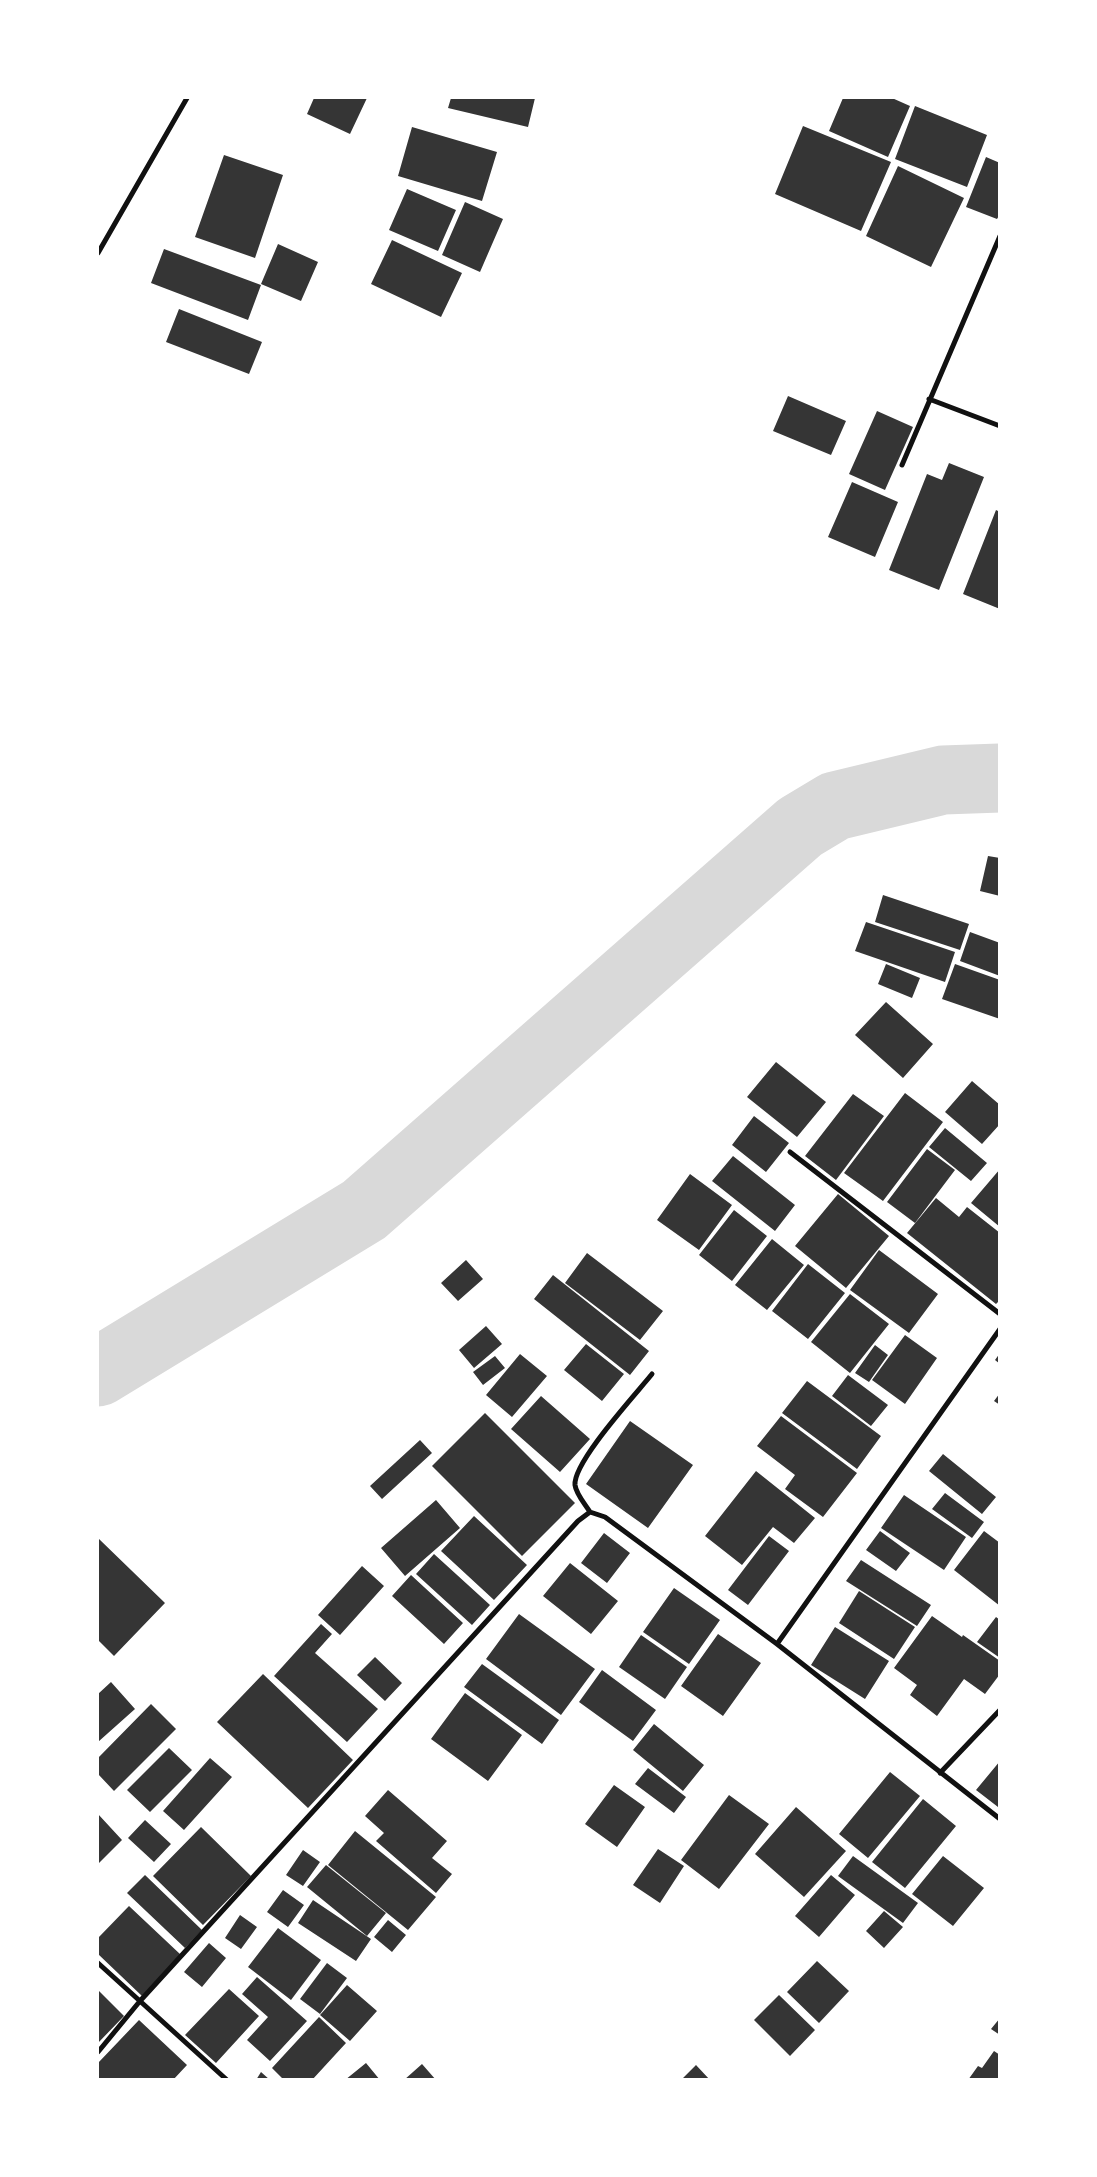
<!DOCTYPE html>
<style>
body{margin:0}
#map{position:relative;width:1097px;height:2177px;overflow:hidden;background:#fff;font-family:Barlow,sans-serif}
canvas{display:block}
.frame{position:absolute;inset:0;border:99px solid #fff;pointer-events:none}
</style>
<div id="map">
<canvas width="1097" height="2177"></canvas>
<div class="frame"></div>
</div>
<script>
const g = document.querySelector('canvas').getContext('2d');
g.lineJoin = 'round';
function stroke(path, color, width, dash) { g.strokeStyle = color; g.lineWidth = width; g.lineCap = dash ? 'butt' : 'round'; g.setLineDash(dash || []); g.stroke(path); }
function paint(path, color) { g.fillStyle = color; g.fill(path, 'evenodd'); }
stroke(new Path2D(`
 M 98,1372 L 364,1210 L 800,827 L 835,806 L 943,780 L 1000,778`), '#d9d9d9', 69);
paint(new Path2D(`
 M 314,98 L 367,98 L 350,134 L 307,114 Z
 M 451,98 L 535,98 L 528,127 L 448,108 Z
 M 843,98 L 892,98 L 910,106 L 888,157 L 829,131 Z
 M 915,106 L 987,135 L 967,187 L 895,159 Z
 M 803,126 L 891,162 L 861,231 L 775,194 Z
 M 412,127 L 497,152 L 482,201 L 398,176 Z
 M 224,155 L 283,175 L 255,258 L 195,237 Z
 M 986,157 L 1000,163 L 1000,214 L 997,219 L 966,207 Z
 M 898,166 L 964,198 L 931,267 L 866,236 Z
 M 407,189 L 456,210 L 438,251 L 389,230 Z
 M 465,202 L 503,219 L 480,272 L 442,255 Z
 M 392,240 L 462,273 L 441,317 L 371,284 Z
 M 278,244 L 318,262 L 301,301 L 261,284 Z
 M 164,249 L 261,285 L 248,320 L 151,283 Z
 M 179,309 L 262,342 L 249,374 L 166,342 Z
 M 788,396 L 846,421 L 831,455 L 773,431 Z
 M 877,411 L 913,427 L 885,490 L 849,474 Z
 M 949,463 L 984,477 L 939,590 L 889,570 L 927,474 L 942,480 Z
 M 852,482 L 898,502 L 875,557 L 828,537 Z
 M 996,510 L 1000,512 L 1000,609 L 963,594 Z
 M 988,856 L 1000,858 L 1000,896 L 980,891 Z
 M 883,895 L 969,924 L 960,950 L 875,922 Z
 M 866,922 L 955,952 L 945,982 L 855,951 Z
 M 970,932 L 1000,943 L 1000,976 L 960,961 Z
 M 886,964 L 920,978 L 912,998 L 878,984 Z
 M 955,964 L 1000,980 L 1000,1019 L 942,999 Z
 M 886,1002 L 933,1044 L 903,1078 L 855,1035 Z
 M 776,1062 L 826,1102 L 797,1137 L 747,1097 Z
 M 972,1081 L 1000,1105 L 1000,1124 L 982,1144 L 945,1112 Z
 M 905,1093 L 943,1122 L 883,1201 L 844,1173 Z
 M 853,1094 L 884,1116 L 836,1180 L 805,1156 Z
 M 754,1116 L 789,1143 L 766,1172 L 732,1145 Z
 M 945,1128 L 987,1163 L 971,1181 L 929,1147 Z
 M 927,1149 L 955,1170 L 915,1223 L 887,1202 Z
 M 733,1156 L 795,1205 L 775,1231 L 712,1181 Z
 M 1000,1169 L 1000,1227 L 971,1203 Z
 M 690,1174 L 732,1205 L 699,1250 L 657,1220 Z
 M 838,1194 L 889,1236 L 846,1288 L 795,1246 Z
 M 936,1198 L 959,1217 L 967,1207 L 1000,1233 L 1000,1300 L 996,1304 L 907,1233 Z
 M 734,1210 L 767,1236 L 732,1281 L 699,1255 Z
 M 772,1239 L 804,1265 L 767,1310 L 735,1285 Z
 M 879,1250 L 938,1294 L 909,1333 L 850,1290 Z
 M 587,1253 L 663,1311 L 640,1340 L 565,1283 Z
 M 466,1260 L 483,1279 L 458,1301 L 441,1283 Z
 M 808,1264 L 845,1293 L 808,1339 L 772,1311 Z
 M 553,1275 L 649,1351 L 630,1375 L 534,1299 Z
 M 850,1294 L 889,1324 L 850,1373 L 811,1342 Z
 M 486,1326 L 502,1344 L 474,1368 L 459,1350 Z
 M 905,1335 L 937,1358 L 905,1404 L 872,1380 Z
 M 586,1344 L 624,1374 L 602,1401 L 564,1370 Z
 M 875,1345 L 888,1355 L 869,1382 L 855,1373 Z
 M 1000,1353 L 1000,1364 L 995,1360 Z
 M 520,1354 L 547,1376 L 512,1417 L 486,1395 Z
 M 495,1356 L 505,1368 L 483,1385 L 473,1372 Z
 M 848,1375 L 888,1405 L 871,1426 L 832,1396 Z
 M 807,1381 L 881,1436 L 857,1469 L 782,1413 Z
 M 1000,1393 L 1000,1405 L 994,1401 Z
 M 541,1396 L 590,1439 L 560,1472 L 511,1429 Z
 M 485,1413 L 575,1503 L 522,1556 L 432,1466 Z
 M 781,1416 L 857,1473 L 823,1517 L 785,1489 L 795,1475 L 757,1446 Z
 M 630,1421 L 693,1465 L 648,1528 L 586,1484 Z
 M 420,1440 L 432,1453 L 382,1499 L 370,1486 Z
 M 943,1454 L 996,1497 L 982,1514 L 929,1471 Z
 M 756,1471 L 815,1518 L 794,1543 L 773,1527 L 742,1565 L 705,1536 Z
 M 945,1493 L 984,1522 L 972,1538 L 932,1509 Z
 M 904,1495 L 966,1537 L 944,1570 L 881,1528 Z
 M 436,1500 L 460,1528 L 405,1576 L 381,1548 Z
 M 474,1516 L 527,1565 L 494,1600 L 441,1551 Z
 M 880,1531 L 910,1553 L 896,1571 L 866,1550 Z
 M 984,1531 L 1000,1543 L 1000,1606 L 954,1570 Z
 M 604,1533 L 630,1553 L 607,1583 L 581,1563 Z
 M 769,1536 L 789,1551 L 748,1605 L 728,1590 Z
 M 98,1538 L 165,1603 L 114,1656 L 98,1640 Z
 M 434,1554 L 490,1605 L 472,1625 L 416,1574 Z
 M 861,1560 L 931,1605 L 917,1626 L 846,1581 Z
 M 570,1563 L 618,1601 L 591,1634 L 543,1596 Z
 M 362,1566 L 384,1586 L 340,1635 L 318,1615 Z
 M 411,1575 L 463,1623 L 444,1644 L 392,1596 Z
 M 674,1588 L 720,1620 L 689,1664 L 643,1632 Z
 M 859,1591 L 915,1627 L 894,1659 L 839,1623 Z
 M 519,1614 L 595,1669 L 561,1715 L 486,1659 Z
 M 932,1616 L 962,1637 L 963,1635 L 1000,1661 L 1000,1674 L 985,1694 L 964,1679 L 937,1716 L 910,1695 L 917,1685 L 894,1668 Z
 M 996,1617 L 1000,1620 L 1000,1658 L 977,1642 Z
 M 321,1624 L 332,1634 L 315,1653 L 378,1709 L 347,1742 L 274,1676 Z
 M 835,1627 L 889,1661 L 865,1699 L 811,1665 Z
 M 718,1634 L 761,1663 L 723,1716 L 681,1686 Z
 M 641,1635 L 687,1667 L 665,1699 L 619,1667 Z
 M 375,1657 L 402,1683 L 385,1701 L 357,1675 Z
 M 482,1664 L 559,1720 L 542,1744 L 464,1687 Z
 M 602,1670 L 656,1710 L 633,1741 L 579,1702 Z
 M 263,1674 L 353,1760 L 308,1808 L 217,1722 Z
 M 111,1682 L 135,1709 L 98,1742 L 98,1694 Z
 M 465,1693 L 522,1735 L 488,1781 L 431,1739 Z
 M 151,1704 L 176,1729 L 114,1791 L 98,1774 L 98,1758 Z
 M 654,1724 L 704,1765 L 683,1791 L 633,1750 Z
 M 169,1748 L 192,1770 L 150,1812 L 127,1790 Z
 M 210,1758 L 232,1777 L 184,1830 L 163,1811 Z
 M 1000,1761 L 1000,1805 L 998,1807 L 976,1790 Z
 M 648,1768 L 686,1797 L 674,1813 L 635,1784 Z
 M 890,1772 L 920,1796 L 868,1858 L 839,1834 Z
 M 614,1785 L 645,1807 L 617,1847 L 585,1824 Z
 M 388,1790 L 447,1841 L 432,1858 L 452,1874 L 436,1893 L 376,1841 L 384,1833 L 365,1816 Z
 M 729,1795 L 769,1824 L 719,1889 L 681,1860 Z
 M 923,1799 L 956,1826 L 905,1888 L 872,1862 Z
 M 796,1807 L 846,1851 L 804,1897 L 755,1854 Z
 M 98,1814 L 122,1840 L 98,1864 Z
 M 145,1820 L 171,1844 L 154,1862 L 128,1838 Z
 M 201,1827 L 251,1876 L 203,1925 L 153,1876 Z
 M 355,1831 L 436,1897 L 408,1930 L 328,1865 Z
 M 658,1849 L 684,1866 L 660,1903 L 633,1885 Z
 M 303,1850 L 320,1862 L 303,1886 L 286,1875 Z
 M 853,1856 L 918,1903 L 903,1923 L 838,1876 Z
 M 943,1856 L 984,1888 L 953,1926 L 912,1894 Z
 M 326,1865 L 386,1913 L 367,1936 L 307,1887 Z
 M 145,1875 L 202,1930 L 185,1948 L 127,1893 Z
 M 831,1875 L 855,1895 L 819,1937 L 795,1916 Z
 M 283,1890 L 304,1905 L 288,1927 L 267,1912 Z
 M 313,1900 L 371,1939 L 356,1961 L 298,1923 Z
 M 129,1906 L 181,1955 L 142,1996 L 98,1954 L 98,1938 Z
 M 884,1911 L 903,1927 L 884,1948 L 866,1931 Z
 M 240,1915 L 257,1927 L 241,1949 L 225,1938 Z
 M 388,1920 L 406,1935 L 392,1952 L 374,1937 Z
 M 278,1928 L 321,1960 L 291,2000 L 248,1967 Z
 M 209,1943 L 226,1958 L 202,1987 L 184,1972 Z
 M 817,1961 L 849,1991 L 819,2023 L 787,1992 Z
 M 327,1963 L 347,1978 L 320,2014 L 300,1999 Z
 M 257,1977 L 307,2021 L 270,2061 L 247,2040 L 268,2017 L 242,1994 Z
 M 347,1985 L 377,2011 L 350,2041 L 320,2015 Z
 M 229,1989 L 259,2016 L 216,2063 L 185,2035 Z
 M 98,1990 L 124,2016 L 98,2043 Z
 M 779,1995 L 815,2030 L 790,2056 L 754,2020 Z
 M 319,2017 L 346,2043 L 312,2080 L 284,2080 L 272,2068 Z
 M 1000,2018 L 1000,2035 L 991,2029 Z
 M 139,2020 L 187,2065 L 173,2080 L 98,2080 L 98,2063 Z
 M 994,2051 L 1000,2055 L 1000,2080 L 968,2080 L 978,2066 L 982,2068 Z
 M 366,2063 L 380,2080 L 345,2080 Z
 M 422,2064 L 436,2080 L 404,2080 Z
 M 696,2065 L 710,2080 L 681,2080 Z
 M 261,2072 L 270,2080 L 256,2080 Z`), '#353535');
stroke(new Path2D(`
 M 98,253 L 187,98
 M 929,399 L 1000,426
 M 902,465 L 1000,236
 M 790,1152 L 1000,1314
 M 590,1512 C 585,1504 576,1494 575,1485 C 573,1462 636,1394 652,1374
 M 777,1644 L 1000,1329
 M 940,1773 L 1000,1710
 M 98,1963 L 227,2080
 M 98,2052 L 140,2001 L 578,1521 L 590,1512 L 605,1517 L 777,1644 L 1000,1819`), '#111', 5);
</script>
